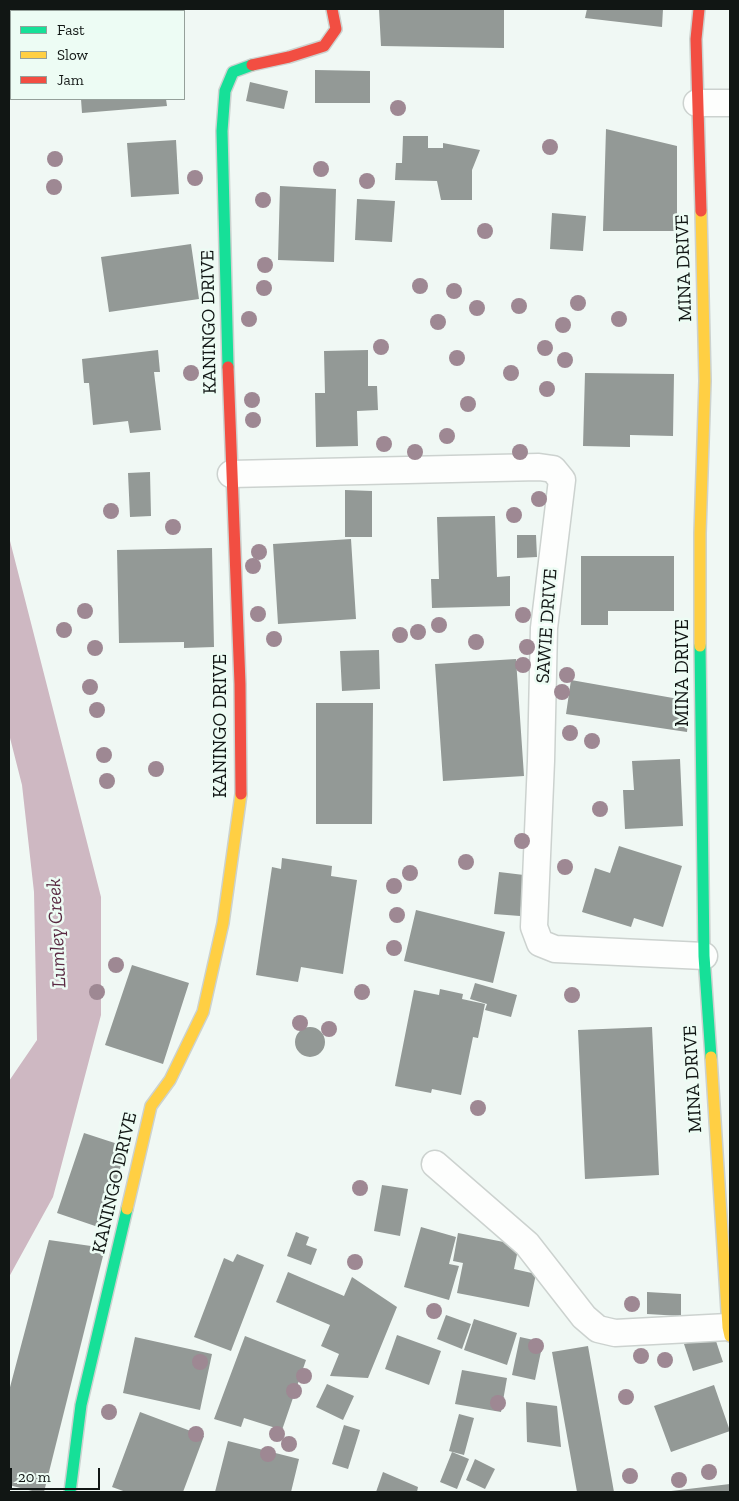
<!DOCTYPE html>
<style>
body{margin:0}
#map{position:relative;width:739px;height:1501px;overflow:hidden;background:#f0f8f4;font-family:"Zilla Slab",serif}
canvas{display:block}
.frame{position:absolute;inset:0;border:10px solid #111614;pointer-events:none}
.legend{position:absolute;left:10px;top:10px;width:175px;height:90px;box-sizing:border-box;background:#edfcf4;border:1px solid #95a09a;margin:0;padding:6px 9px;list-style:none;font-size:15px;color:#111614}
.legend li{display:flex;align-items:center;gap:10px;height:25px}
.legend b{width:25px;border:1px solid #95a09a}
.scale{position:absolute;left:10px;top:1468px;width:90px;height:22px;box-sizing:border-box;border:2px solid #111614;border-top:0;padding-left:6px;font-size:15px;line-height:18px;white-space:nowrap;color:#111614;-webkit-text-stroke:4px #edfcf4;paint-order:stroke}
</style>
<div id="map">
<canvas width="739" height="1501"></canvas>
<div class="frame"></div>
<ul class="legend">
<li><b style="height:6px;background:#16e098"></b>Fast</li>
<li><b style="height:6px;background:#ffcf43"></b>Slow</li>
<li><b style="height:6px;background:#f24e42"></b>Jam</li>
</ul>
<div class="scale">20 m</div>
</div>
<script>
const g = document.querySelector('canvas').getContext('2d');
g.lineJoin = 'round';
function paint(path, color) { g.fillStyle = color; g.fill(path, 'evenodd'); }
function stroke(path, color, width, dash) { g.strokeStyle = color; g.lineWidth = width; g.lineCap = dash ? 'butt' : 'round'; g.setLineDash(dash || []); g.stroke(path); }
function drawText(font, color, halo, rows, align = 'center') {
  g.font = font + ' "Zilla Slab",serif'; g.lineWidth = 5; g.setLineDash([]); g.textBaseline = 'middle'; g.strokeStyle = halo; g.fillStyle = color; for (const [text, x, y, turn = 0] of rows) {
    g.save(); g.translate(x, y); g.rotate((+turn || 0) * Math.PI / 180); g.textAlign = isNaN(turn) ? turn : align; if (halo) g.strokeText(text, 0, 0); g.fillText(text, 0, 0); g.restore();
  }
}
paint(new Path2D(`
 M 9,537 L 101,897 L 101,1015 L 53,1197 L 9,1277 L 9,1081 L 37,1040 L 34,892 L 22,785 L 9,734 Z`), '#ceb8c2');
paint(new Path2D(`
 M 379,9 L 504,9 L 504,48 L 381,46 Z
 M 587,9 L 663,9 L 662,27 L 585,18 Z
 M 315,70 L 370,71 L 370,103 L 315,103 Z
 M 250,82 L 288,91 L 284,109 L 246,101 Z
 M 81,99 L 166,99 L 167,106 L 82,113 Z
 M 606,129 L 677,146 L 677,231 L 603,231 Z
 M 403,136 L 428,136 L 428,148 L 443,148 L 443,143 L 480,150 L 472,170 L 472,200 L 441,200 L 437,181 L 395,180 L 396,163 L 402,163 Z
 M 176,140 L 179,194 L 131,197 L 127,143 Z
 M 280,186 L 336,189 L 334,262 L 278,260 Z
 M 357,199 L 395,201 L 392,242 L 355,240 Z
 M 552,213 L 586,216 L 583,251 L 550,249 Z
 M 191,244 L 199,299 L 109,312 L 101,257 Z
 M 158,350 L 160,372 L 154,372 L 161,430 L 130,433 L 128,421 L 93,425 L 89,383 L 84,383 L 82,359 Z
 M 368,350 L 368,386 L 377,386 L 378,410 L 357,411 L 358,446 L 316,447 L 315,393 L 325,393 L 324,351 Z
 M 585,373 L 674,374 L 673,436 L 630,435 L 630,447 L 583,446 Z
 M 150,472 L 151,516 L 130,517 L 128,473 Z
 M 345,490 L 372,491 L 372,537 L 345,537 Z
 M 495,516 L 497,577 L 510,576 L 510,606 L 432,608 L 431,579 L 439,579 L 437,517 Z
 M 517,535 L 536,535 L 537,557 L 517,558 Z
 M 351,539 L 356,619 L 278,624 L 273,544 Z
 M 212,548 L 214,647 L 184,648 L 184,642 L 119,643 L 117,550 Z
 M 581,556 L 674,556 L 674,611 L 608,611 L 608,625 L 581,625 Z
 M 379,650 L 380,689 L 342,691 L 340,651 Z
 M 516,659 L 524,776 L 443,781 L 435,664 Z
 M 571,680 L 690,701 L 687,732 L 566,714 Z
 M 316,703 L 373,703 L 372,824 L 316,824 Z
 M 680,759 L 683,826 L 625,829 L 623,790 L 634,790 L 632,761 Z
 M 619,846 L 682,866 L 663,927 L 634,918 L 631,927 L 582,912 L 595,868 L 610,873 Z
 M 282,858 L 332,866 L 331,876 L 357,880 L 343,974 L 301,967 L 298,982 L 256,975 L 272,867 L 281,869 Z
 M 499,872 L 524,875 L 520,916 L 494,914 Z
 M 416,910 L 505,932 L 493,983 L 404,961 Z
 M 132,965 L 189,983 L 163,1064 L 105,1045 Z
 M 475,983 L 517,995 L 511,1017 L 485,1010 L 487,1004 L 470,999 Z
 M 440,989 L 463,994 L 462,999 L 485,1004 L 478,1038 L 473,1037 L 461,1095 L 432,1089 L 431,1093 L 395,1086 L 414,990 L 439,995 Z
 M 652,1027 L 659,1175 L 585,1179 L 578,1030 Z
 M295 1042a15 15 0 1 1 30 0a15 15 0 1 1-30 0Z
 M 84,1133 L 127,1147 L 101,1228 L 57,1213 Z
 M 382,1185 L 408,1189 L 400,1236 L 374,1231 Z
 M 421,1227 L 456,1237 L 449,1264 L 459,1266 L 449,1300 L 404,1287 Z
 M 296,1232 L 309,1237 L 306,1245 L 317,1249 L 311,1265 L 287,1256 Z
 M 458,1233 L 519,1245 L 514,1269 L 536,1274 L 529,1307 L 457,1293 L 463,1263 L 453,1261 Z
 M 49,1240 L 105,1248 L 44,1492 L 36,1492 L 9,1485 L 9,1391 Z
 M 237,1254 L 264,1265 L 231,1351 L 194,1337 L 224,1258 L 233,1262 Z
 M 288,1272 L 344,1296 L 352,1277 L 397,1307 L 368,1378 L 330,1376 L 339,1354 L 321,1346 L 330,1325 L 276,1302 Z
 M 647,1292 L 681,1294 L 681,1316 L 647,1314 Z
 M 446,1315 L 471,1324 L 462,1349 L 437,1339 Z
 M 474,1319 L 517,1333 L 507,1365 L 464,1350 Z
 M 397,1335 L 441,1351 L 429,1385 L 385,1369 Z
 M 714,1335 L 723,1362 L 693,1371 L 684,1344 Z
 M 245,1336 L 306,1360 L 282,1430 L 244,1418 L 241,1427 L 214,1419 Z
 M 135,1337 L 212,1354 L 200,1410 L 123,1393 Z
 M 520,1337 L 543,1342 L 535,1380 L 512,1375 Z
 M 588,1346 L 614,1492 L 577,1492 L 552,1352 Z
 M 462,1370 L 507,1378 L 501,1412 L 455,1404 Z
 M 327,1384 L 354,1396 L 343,1420 L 316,1407 Z
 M 714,1385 L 730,1431 L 671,1452 L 654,1406 Z
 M 526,1402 L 557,1406 L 561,1447 L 527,1442 Z
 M 140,1412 L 204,1436 L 183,1492 L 126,1492 L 112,1487 Z
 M 459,1414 L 474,1418 L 464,1455 L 449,1451 Z
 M 344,1425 L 360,1430 L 348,1469 L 332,1464 Z
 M 228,1441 L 299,1459 L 291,1492 L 215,1492 Z
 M 452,1452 L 469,1459 L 457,1489 L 440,1482 Z
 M 475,1459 L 495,1469 L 485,1489 L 466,1480 Z
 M 383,1472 L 418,1487 L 417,1492 L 376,1492 Z
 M 730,1484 L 730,1492 L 671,1492 L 671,1491 Z`), '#939996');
const street = new Path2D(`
 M 697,103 L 730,103
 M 231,474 L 539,467 L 553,469 L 562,480 L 544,628 L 541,761 L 534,927 L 540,943 L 555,949 L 704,956
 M 435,1164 L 527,1244 L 584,1317 L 598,1329 L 615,1333 L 728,1327`);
const fast = new Path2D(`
 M 228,367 L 222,131 L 225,91 L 233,72 L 252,65
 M 700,646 L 704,956 L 711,1057
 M 70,1492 L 81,1405 L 127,1209`);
const slow = new Path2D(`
 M 700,646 L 700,533 L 705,381 L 701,211
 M 711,1057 L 728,1327 L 730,1336
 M 127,1209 L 151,1106 L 170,1080 L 203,1012 L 223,923 L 241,794`);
const jam = new Path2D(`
 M 699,9 L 696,39 L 701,211
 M 252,65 L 289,57 L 324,46 L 336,29 L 332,9
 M 228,367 L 240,684 L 241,794`);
stroke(street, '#ccd2cf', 29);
stroke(fast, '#ccd2cf', 14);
stroke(slow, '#ccd2cf', 14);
stroke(jam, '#ccd2cf', 14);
stroke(street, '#fdfefd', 26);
stroke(fast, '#16e098', 11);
stroke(slow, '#ffcf43', 11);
stroke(jam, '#f24e42', 11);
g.fillStyle = '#9e8893';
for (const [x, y] of [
 [398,108],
 [550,147],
 [55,159],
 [321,169],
 [195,178],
 [367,181],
 [54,187],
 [263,200],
 [485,231],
 [265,265],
 [420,286],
 [264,288],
 [454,291],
 [578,303],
 [519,306],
 [477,308],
 [249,319],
 [619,319],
 [438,322],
 [563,325],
 [381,347],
 [545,348],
 [457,358],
 [565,360],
 [191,373],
 [511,373],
 [547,389],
 [252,400],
 [468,404],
 [253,420],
 [447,436],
 [384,444],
 [415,452],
 [520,452],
 [539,499],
 [111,511],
 [514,515],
 [173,527],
 [259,552],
 [253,566],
 [85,611],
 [258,614],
 [523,615],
 [439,625],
 [64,630],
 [418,632],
 [400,635],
 [274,639],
 [476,642],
 [527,647],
 [95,648],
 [523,665],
 [567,675],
 [90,687],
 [562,692],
 [97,710],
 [570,733],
 [592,741],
 [104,755],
 [156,769],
 [107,781],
 [600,809],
 [522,841],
 [466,862],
 [565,867],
 [410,873],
 [394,886],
 [397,915],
 [394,948],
 [116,965],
 [97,992],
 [362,992],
 [572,995],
 [300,1023],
 [329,1029],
 [478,1108],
 [360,1188],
 [355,1262],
 [632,1304],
 [434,1311],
 [536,1346],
 [641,1356],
 [665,1360],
 [200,1362],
 [304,1376],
 [294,1391],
 [626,1397],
 [498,1403],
 [109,1412],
 [196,1434],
 [277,1434],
 [289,1444],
 [268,1454],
 [709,1472],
 [630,1476],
 [679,1480]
]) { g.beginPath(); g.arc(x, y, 8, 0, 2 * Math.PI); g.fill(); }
drawText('19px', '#111614', '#edfcf4', [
 ["MINA DRIVE",684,268,-92],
 ["KANINGO DRIVE",209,322,-91],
 ["SAWIE DRIVE",547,626,-86],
 ["MINA DRIVE",683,673,-90],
 ["KANINGO DRIVE",221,726,-90],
 ["MINA DRIVE",693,1079,-93],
 ["KANINGO DRIVE",115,1183,-77]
]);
drawText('italic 20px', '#592942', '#edfcf4', [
 ["Lumley Creek",57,933,-93]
]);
</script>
